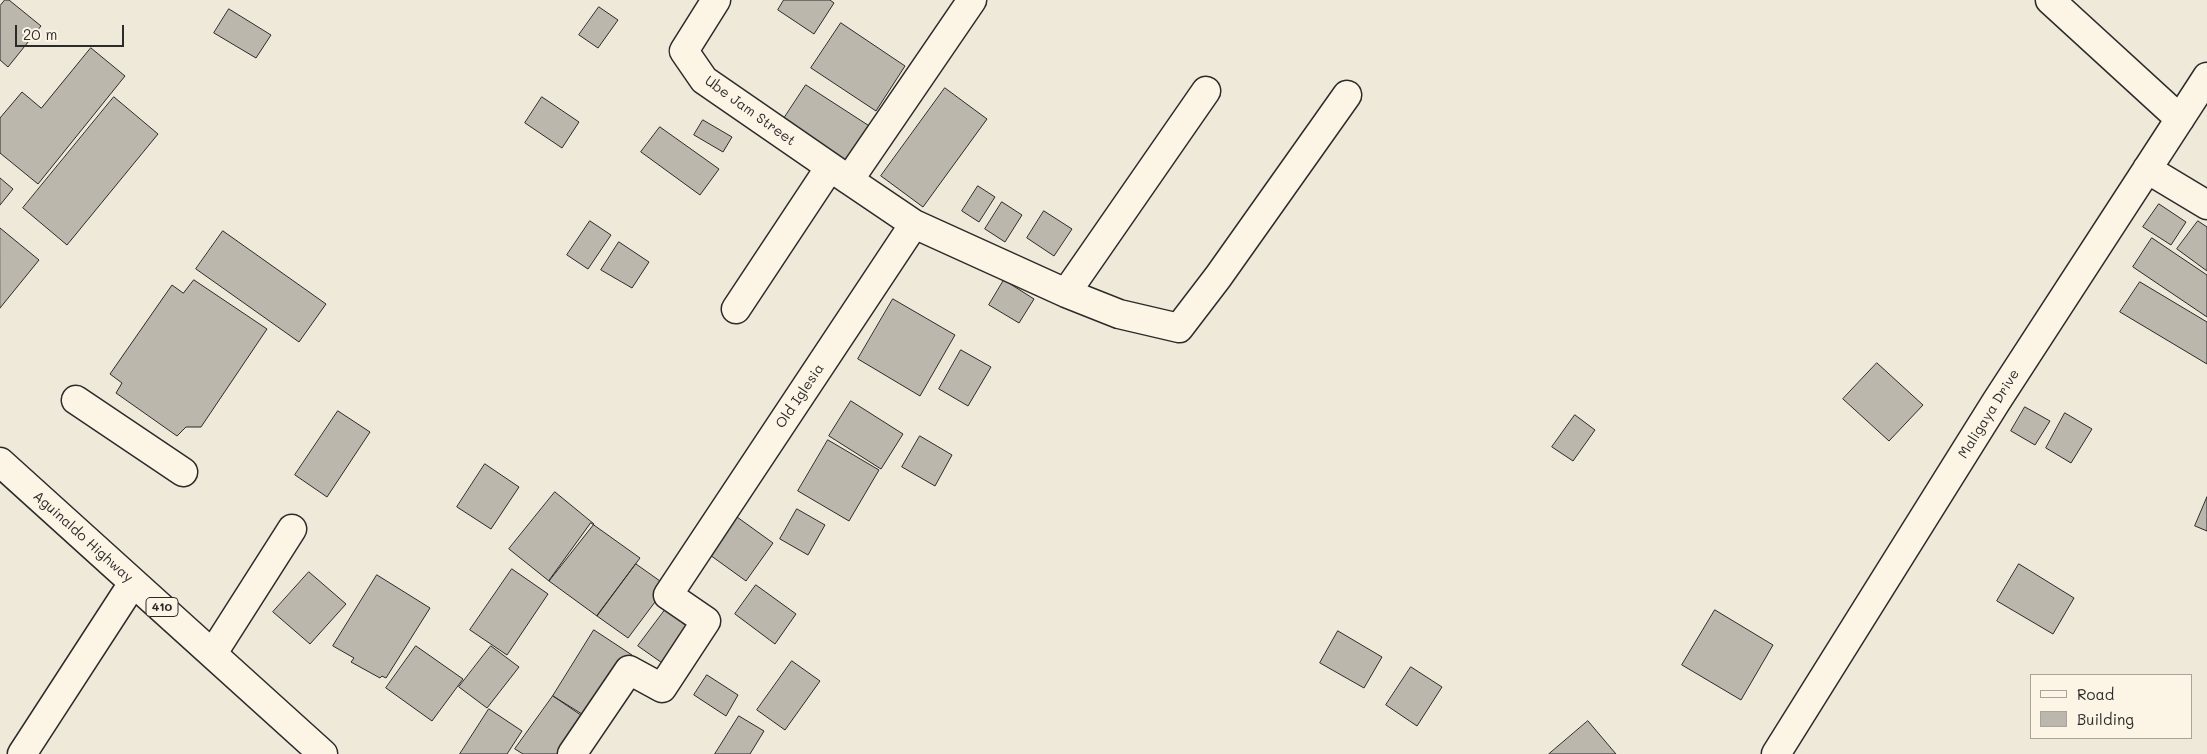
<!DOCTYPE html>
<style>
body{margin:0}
#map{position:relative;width:2207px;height:754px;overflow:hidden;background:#efe9da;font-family:Mali,sans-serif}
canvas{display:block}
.legend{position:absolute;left:2030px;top:674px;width:162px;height:65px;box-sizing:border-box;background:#fcf5e5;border:1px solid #a8a49b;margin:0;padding:6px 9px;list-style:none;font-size:15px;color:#2b2b2b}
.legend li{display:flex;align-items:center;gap:10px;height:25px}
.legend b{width:25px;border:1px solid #a8a49b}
.scale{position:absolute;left:15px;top:25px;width:109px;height:22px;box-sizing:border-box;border:2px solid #2b2b2b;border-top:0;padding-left:6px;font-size:15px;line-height:18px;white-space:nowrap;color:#2b2b2b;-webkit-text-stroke:4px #fcf5e5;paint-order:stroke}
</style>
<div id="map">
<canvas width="2207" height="754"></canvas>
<ul class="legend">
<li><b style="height:6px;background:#fcf5e5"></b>Road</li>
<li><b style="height:14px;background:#bcb7ac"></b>Building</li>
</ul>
<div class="scale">20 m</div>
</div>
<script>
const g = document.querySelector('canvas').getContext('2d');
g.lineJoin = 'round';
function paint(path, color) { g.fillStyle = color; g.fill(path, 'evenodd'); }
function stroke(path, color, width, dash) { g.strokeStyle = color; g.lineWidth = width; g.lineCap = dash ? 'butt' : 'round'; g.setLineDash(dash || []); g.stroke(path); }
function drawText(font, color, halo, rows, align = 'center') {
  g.font = font + ' Mali,sans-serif'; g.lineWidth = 4; g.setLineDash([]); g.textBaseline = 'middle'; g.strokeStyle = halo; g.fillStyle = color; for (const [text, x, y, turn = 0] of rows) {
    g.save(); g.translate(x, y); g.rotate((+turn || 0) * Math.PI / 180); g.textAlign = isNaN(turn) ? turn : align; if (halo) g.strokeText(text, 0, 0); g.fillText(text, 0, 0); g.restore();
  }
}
const building = new Path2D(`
 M 5,0 L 9,0 L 41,26 L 8,67 L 0,60 L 0,6 Z
 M 784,0 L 830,0 L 834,3 L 814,34 L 778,10 Z
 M 599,7 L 618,20 L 598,48 L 579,35 Z
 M 229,9 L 271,35 L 256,58 L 214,33 Z
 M 841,23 L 905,66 L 876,111 L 811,68 Z
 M 91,48 L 125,76 L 38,184 L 0,153 L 0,118 L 22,92 L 41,108 Z
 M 806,85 L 874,129 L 848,170 L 779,126 Z
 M 945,88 L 987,119 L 923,207 L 881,176 Z
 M 114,97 L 158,134 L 67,245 L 23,208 Z
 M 542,97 L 579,122 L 562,148 L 525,123 Z
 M 703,120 L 732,137 L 723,152 L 694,135 Z
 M 660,127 L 719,169 L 700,195 L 641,152 Z
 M 0,178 L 13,189 L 0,205 Z
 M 978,186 L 995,197 L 979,222 L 962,211 Z
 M 1002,202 L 1022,215 L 1005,242 L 985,229 Z
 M 2159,204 L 2186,222 L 2171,245 L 2143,227 Z
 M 1044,211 L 1072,229 L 1054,256 L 1027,238 Z
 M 590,221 L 611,235 L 588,269 L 567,255 Z
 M 2198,221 L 2207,227 L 2207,271 L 2177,249 Z
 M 0,228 L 39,260 L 0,308 Z
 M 223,231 L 326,304 L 299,342 L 196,269 Z
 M 2152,238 L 2207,275 L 2207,317 L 2133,267 Z
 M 619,242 L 649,262 L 632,288 L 601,270 Z
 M 194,280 L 267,329 L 201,427 L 186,427 L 177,436 L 116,393 L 122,383 L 110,374 L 172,285 L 183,293 Z
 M 1004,280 L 1034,299 L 1019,323 L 989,305 Z
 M 2140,282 L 2207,322 L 2207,364 L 2120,312 Z
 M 893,299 L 955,335 L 920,396 L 858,359 Z
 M 961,350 L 991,367 L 968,406 L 939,389 Z
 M 1877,363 L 1923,405 L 1889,441 L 1843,399 Z
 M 851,401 L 903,434 L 881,469 L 829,436 Z
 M 2025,407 L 2050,421 L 2035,445 L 2011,431 Z
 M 338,411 L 370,432 L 327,497 L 295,475 Z
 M 2065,413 L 2092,429 L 2071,463 L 2046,448 Z
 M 1575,415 L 1595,430 L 1573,461 L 1552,447 Z
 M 920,436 L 952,455 L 935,486 L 902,467 Z
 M 828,440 L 879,470 L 849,521 L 798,491 Z
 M 485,464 L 519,487 L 491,529 L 457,507 Z
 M 555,492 L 594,524 L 549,581 L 509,549 Z
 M 2207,497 L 2207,531 L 2195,526 Z
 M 797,509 L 825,525 L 808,555 L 780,539 Z
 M 737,517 L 773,543 L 746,581 L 710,555 Z
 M 591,523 L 640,558 L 597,616 L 549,581 Z
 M 636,564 L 667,586 L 628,638 L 597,616 Z
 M 2019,564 L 2074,598 L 2053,634 L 1997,601 Z
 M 512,569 L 548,594 L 507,655 L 470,630 Z
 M 309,572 L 346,604 L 310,644 L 273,612 Z
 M 377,575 L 430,608 L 386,678 L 382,676 L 380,678 L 351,662 L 354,658 L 333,646 Z
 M 756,585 L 796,614 L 775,644 L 735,614 Z
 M 665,610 L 692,630 L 665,665 L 638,646 Z
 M 1715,610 L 1773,645 L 1741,700 L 1682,665 Z
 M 594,630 L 632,655 L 590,719 L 553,696 Z
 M 1338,631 L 1382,657 L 1364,688 L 1320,663 Z
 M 416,646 L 463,679 L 432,721 L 386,688 Z
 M 491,646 L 519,667 L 487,708 L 459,687 Z
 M 792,661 L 820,681 L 785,730 L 757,710 Z
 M 1411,667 L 1442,687 L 1417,726 L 1386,705 Z
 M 707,675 L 738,695 L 726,716 L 694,695 Z
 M 553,696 L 591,722 L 569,754 L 523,754 L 515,749 Z
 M 489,709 L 522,731 L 507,754 L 460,754 Z
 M 739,716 L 764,731 L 750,754 L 715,754 Z
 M 1588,721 L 1616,754 L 1549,754 Z`);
paint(building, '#bcb7ac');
stroke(building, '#2b2b2b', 1);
const minor = new Path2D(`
 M 716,0 L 684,51 L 704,80 L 849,180
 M 2050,0 L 2180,119
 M 2147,169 L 2207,205
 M 914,224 L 1066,293 L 1119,314 L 1179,328 L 1218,277 L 1347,95
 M 1066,293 L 1206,91
 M 736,309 L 830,167
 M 76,400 L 183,472
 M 213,653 L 292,529
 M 22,754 L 133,583
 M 572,754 L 629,670 L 662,688 L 706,621 L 668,595 L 914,224 L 849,180 L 972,0
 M 1776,754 L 1996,402 L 2207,77`);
const major = new Path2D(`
 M 0,462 L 323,754`);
stroke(minor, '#2b2b2b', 31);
stroke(major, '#2b2b2b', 31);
stroke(minor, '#fcf5e5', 28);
stroke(major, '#fcf5e5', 28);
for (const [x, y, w] of [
 [162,607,32]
]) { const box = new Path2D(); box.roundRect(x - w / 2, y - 9.5, w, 19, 4); g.fillStyle = '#fcf5e5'; g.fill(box); stroke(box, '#2b2b2b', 1); }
drawText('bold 12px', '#2b2b2b', null, [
 ["410",162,607]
]);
drawText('14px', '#2b2b2b', '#fcf5e5', [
 ["Ube Jam Street",750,111,36],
 ["Old Iglesia",800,396,-56],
 ["Maligaya Drive",1989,414,-58],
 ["Aguinaldo Highway",83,537,42]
]);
</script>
